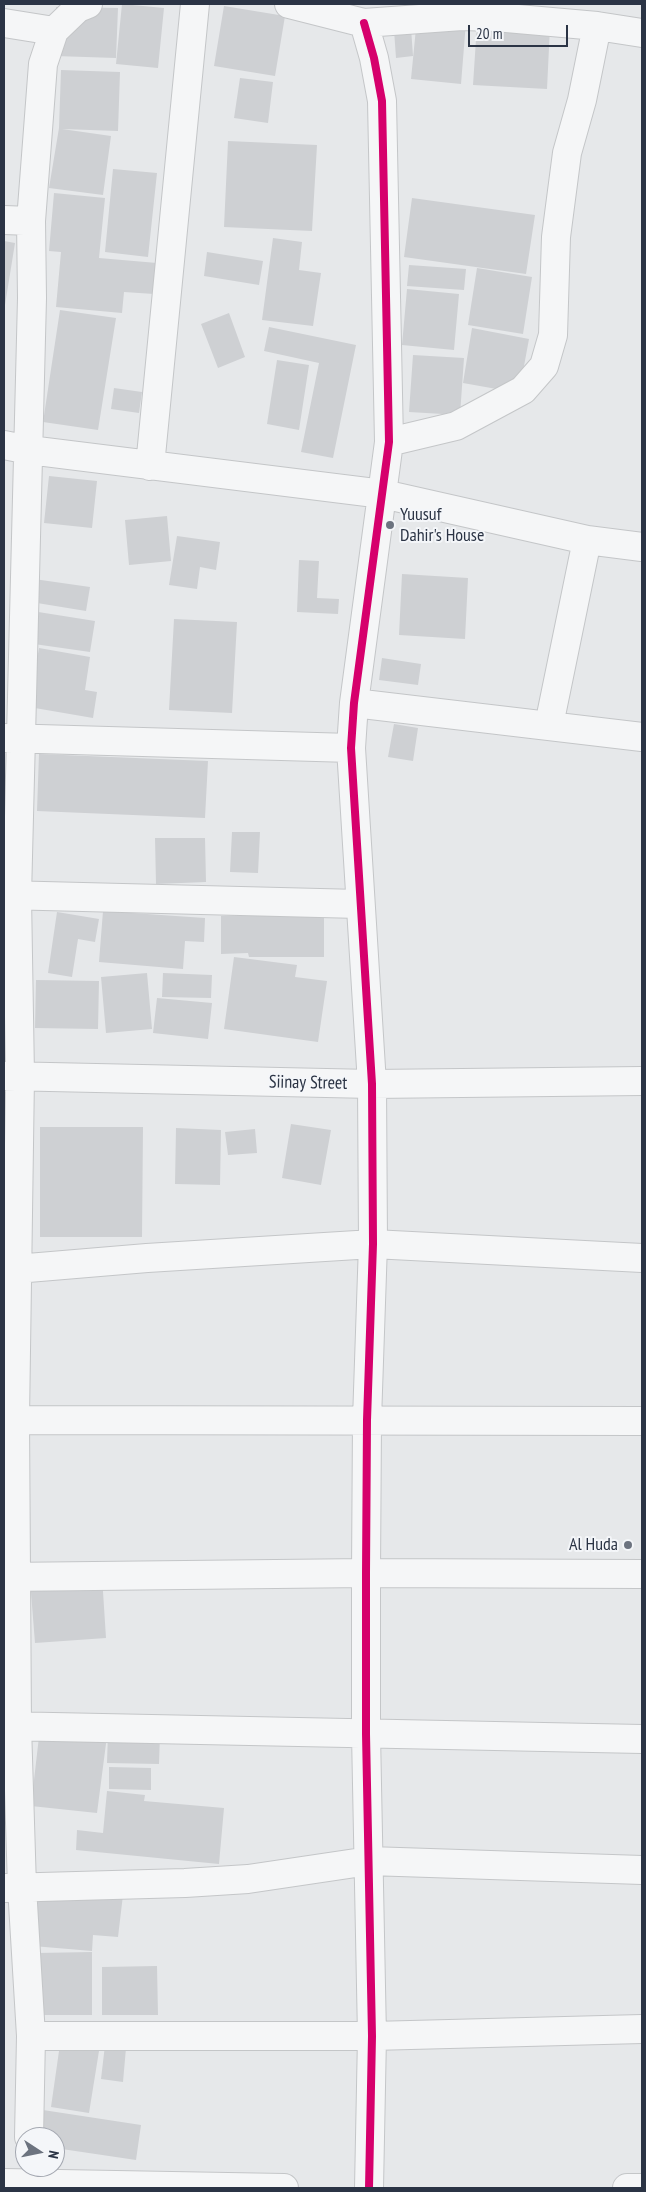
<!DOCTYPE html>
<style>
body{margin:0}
#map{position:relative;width:646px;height:2192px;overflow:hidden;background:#e6e8ea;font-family:"PT Sans Narrow",sans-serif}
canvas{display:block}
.frame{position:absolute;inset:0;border:5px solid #2b3445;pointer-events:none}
.north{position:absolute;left:15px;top:2127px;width:50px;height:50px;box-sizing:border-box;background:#f4f6f9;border:1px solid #a4a8b1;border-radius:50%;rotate:101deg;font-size:14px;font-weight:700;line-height:20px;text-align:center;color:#2b3445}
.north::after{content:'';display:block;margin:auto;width:18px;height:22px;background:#6c737f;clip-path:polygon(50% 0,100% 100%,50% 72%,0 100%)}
.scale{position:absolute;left:468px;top:25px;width:100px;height:22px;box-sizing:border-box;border:2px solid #2b3445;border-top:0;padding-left:6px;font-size:15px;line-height:18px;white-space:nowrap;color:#2b3445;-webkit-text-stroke:4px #f4f6f9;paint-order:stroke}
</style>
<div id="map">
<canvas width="646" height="2192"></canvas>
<div class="frame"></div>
<div class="north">N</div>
<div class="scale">20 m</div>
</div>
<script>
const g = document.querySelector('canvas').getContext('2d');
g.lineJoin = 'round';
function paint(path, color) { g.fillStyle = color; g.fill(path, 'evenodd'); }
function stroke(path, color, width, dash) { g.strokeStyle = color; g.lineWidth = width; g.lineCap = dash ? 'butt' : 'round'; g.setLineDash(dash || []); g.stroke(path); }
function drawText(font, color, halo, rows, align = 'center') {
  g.font = font + ' "PT Sans Narrow",sans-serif'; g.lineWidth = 4; g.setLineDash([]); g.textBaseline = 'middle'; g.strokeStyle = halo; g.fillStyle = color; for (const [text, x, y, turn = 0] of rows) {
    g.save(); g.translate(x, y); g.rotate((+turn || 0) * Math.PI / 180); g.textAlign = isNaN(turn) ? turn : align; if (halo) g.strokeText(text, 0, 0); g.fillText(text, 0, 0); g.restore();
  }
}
paint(new Path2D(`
 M 122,4 L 164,8 L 158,68 L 116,64 Z
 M 224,6 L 285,16 L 275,76 L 214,66 Z
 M 56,7 L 118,8 L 116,58 L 55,56 Z
 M 417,18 L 466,22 L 461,84 L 411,79 Z
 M 477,24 L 550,27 L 547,89 L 473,85 Z
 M 411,28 L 413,56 L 396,58 L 394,30 Z
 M 61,70 L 120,72 L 118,131 L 62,129 L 111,136 L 103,195 L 49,188 L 59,128 Z
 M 240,78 L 273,82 L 268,123 L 234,118 Z
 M 228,141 L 317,145 L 312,231 L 224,227 Z
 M 113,169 L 157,173 L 148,257 L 105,252 Z
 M 54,193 L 105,198 L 99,258 L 157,263 L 154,294 L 124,292 L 122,313 L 56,307 L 61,252 L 49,251 Z
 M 412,198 L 535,215 L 526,274 L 404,257 Z
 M 273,238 L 302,242 L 299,270 L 321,273 L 313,326 L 262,320 Z
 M 4,241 L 15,243 L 5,305 L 4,305 Z
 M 207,252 L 263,261 L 259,285 L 204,276 Z
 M 409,265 L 466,269 L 464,290 L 407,286 Z
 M 477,268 L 532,277 L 523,334 L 468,325 Z
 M 407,289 L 459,294 L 454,350 L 402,345 Z
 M 60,310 L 116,318 L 98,430 L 43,422 Z
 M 229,313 L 245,357 L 218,368 L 201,324 Z
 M 269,327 L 356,345 L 333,458 L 301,452 L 319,363 L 264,351 Z
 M 472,328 L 529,339 L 519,393 L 463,383 Z
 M 413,355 L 464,358 L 460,415 L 409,412 Z
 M 277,360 L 309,365 L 299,430 L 267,424 Z
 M 114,388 L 142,392 L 139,413 L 111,409 Z
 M 49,476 L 97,481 L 92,528 L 44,523 Z
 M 167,516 L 171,561 L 129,565 L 125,520 Z
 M 177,536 L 220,542 L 216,570 L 200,567 L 197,589 L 169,585 Z
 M 299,560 L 319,561 L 317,598 L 339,599 L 338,614 L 297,612 Z
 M 402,574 L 468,578 L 465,639 L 399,635 Z
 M 34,579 L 90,587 L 86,611 L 31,602 Z
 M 32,611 L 95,621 L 90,652 L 27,643 Z
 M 174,619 L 237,622 L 232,713 L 169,710 Z
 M 39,648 L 90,657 L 85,690 L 97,692 L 93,718 L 29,707 Z
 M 382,658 L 421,664 L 418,685 L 379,680 Z
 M 394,724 L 418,728 L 413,761 L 388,757 Z
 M 39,754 L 208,761 L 205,818 L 37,811 Z
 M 232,832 L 260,832 L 258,873 L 230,872 Z
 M 155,838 L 205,838 L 206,882 L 156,884 Z
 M 103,911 L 205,918 L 204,942 L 185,941 L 183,969 L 99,962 Z
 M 57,912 L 99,919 L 95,942 L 78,939 L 72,977 L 48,973 Z
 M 324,914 L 324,957 L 249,957 L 248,953 L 221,954 L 221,916 Z
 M 234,957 L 297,965 L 295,977 L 327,981 L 318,1042 L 224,1029 Z
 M 147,973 L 152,1029 L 106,1033 L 101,977 Z
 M 163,973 L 212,975 L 211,998 L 162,997 Z
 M 36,980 L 99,981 L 98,1029 L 35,1028 Z
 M 157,998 L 212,1003 L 208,1039 L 153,1033 Z
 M 291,1124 L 331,1130 L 321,1185 L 282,1178 Z
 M 40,1127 L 143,1127 L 142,1237 L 40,1237 Z
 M 176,1128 L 221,1130 L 220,1185 L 175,1184 Z
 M 255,1129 L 257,1153 L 228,1155 L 225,1132 Z
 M 102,1576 L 106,1638 L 35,1643 L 30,1580 Z
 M 40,1728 L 107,1736 L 97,1813 L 31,1806 Z
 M 108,1732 L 160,1734 L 159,1764 L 107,1763 Z
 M 109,1767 L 151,1768 L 151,1790 L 109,1789 Z
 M 107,1791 L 145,1795 L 144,1801 L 224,1808 L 219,1864 L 76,1850 L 77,1830 L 103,1833 Z
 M 38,1888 L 123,1895 L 118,1937 L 93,1935 L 92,1951 L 33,1946 Z
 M 92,1952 L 92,2015 L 37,2015 L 37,1953 Z
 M 157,1966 L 158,2015 L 102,2015 L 102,1967 Z
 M 60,2044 L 99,2051 L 89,2113 L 51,2107 Z
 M 105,2045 L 126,2048 L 123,2082 L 101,2079 Z
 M 43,2110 L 141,2125 L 136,2160 L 55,2148 L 55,2137 L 38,2137 Z`), '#ced0d3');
const minor = new Path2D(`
 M 289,4 L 364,23 L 462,16 L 495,17 L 597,26 L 642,33
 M 4,23 L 54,31
 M 364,23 L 374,58 L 382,101 L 389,442 L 354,703 L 351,748 L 372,1084 L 373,1244 L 367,1420 L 366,1573 L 366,1734 L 372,2036 L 369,2188
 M 4,220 L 31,221
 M 389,442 L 456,426 L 523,390 L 544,366 L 553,335 L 556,237 L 567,153 L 582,100 L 597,26
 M 4,445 L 29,450 L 383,494 L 587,540 L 642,547
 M 150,466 L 195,4
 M 354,703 L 642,737
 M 549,725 L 587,540
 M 4,738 L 351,748
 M 4,895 L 359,904
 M 4,1076 L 372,1084 L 642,1081
 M 4,1270 L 147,1258 L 373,1244 L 642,1258
 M 4,1420 L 642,1421
 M 4,1577 L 366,1573 L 642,1574
 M 4,1726 L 642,1739
 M 4,1888 L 185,1883 L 248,1879 L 369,1861 L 642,1870
 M 31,2036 L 372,2036 L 642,2029
 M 29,2137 L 31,2036 L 22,1887 L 17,1726 L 15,1419 L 20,1076 L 17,896 L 32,298 L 31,221 L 43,64 L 54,31 L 78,8 L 88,4
 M 4,2183 L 284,2188
 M 627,2188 L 642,2188`);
stroke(minor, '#c4c6c8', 30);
stroke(minor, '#f5f6f7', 28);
stroke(new Path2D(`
 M 364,23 L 374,58 L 382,101 L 389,442 L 354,703 L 351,748 L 372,1084 L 373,1244 L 367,1420 L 366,1573 L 366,1734 L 372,2036 L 369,2188`), '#d6006c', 8);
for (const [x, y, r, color] of [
 [390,525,5,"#6c737f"],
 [628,1545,5,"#6c737f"]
]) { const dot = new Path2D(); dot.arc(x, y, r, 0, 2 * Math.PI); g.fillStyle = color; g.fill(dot); stroke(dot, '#f4f6f9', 2); }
drawText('18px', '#2b3445', '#f4f6f9', [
 ["Yuusuf",400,515],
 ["Dahir's House",400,536],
 ["Al Huda",618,1545,"right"]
], 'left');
drawText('18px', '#2b3445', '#f4f6f9', [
 ["Siinay Street",308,1083,1]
]);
</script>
